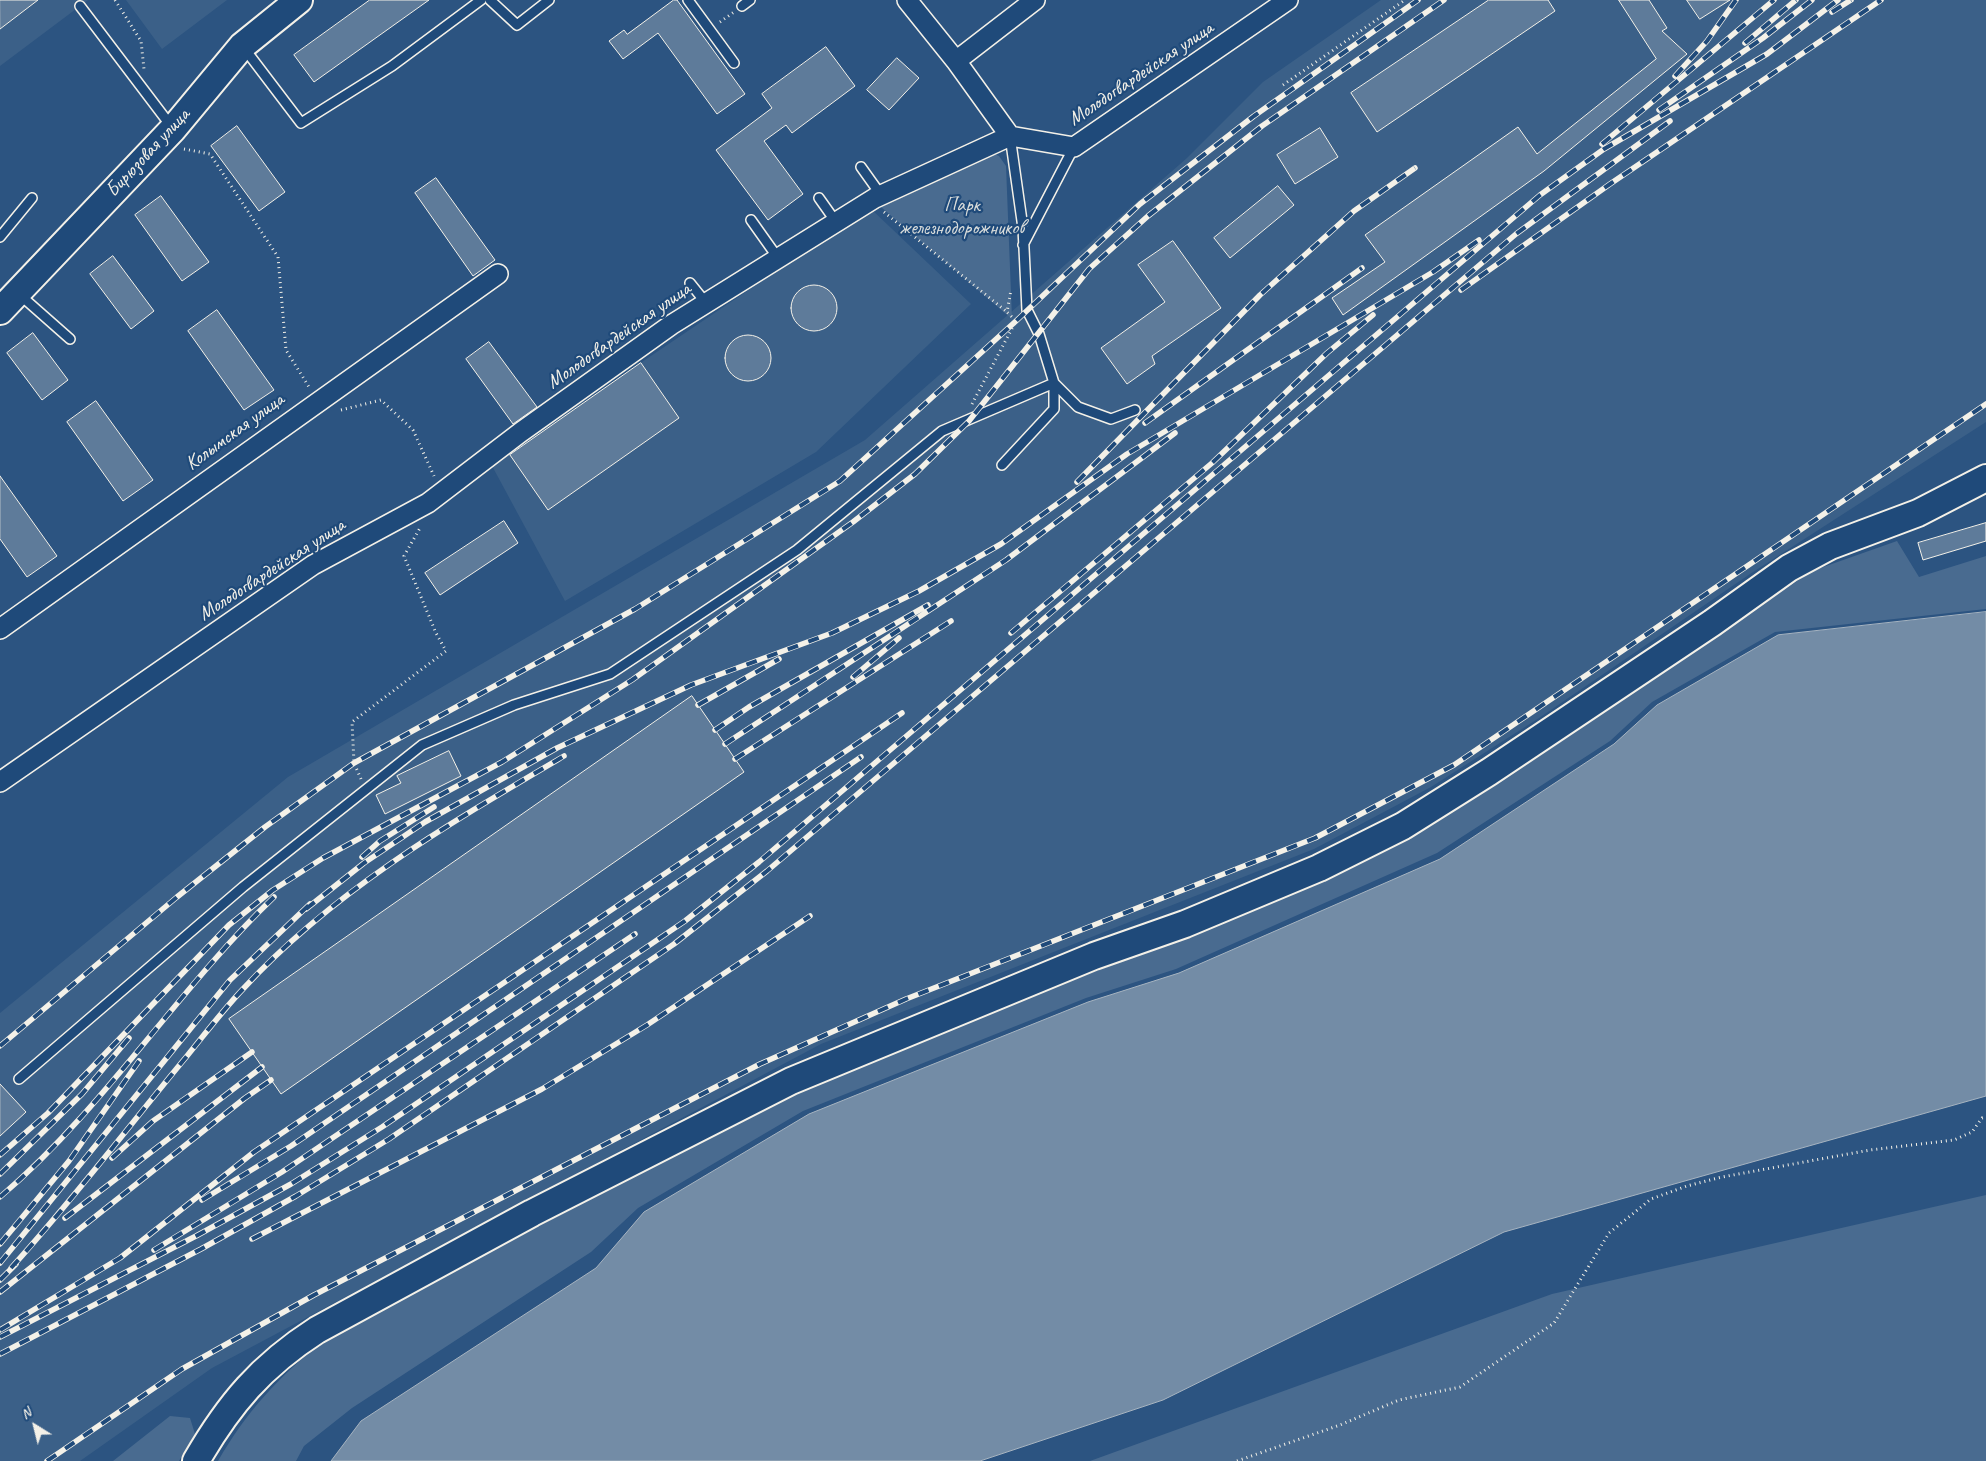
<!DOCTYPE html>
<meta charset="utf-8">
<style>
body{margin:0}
#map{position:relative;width:1986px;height:1461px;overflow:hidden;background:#2c5481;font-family:Caveat,sans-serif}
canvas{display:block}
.north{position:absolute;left:10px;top:1401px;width:50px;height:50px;-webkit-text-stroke:4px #1f4a7a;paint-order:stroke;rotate:324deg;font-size:14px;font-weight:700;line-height:20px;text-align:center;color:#f4f1e8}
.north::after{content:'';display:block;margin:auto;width:18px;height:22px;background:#f4f1e8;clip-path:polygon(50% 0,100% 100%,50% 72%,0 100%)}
</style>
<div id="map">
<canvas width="1986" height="1461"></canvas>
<div class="north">N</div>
</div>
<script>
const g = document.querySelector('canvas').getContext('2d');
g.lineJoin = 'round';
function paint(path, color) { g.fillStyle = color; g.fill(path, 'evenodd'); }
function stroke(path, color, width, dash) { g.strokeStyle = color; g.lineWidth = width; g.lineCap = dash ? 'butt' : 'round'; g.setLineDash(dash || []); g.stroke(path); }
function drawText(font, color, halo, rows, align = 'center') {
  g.font = font + ' Caveat,sans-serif'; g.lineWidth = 4.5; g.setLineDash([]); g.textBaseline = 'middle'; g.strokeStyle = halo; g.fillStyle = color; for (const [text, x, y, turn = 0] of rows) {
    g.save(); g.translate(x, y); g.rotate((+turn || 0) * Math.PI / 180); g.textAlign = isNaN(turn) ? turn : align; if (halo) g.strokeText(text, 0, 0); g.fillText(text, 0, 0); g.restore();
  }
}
paint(new Path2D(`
 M 0,0 L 88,0 L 0,66 Z
 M 126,0 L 227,0 L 162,49 Z
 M 1381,0 L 1986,0 L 1986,422 L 1750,574 L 1539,718 L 1431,787 L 1314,849 L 821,1044 L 212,1368 L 80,1461 L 0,1461 L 0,1013 L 288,777 L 865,440 L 1187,158 L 1263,82 Z
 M 870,208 L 971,304 L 816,452 L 565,601 L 491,464 Z`), '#3b6088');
paint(new Path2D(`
 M 992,153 L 999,156 L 1006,166 L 1012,319 L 881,207 Z
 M 1897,541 L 1919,577 L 1986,556 L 1986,609 L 1775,632 L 1652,702 L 1610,741 L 1437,853 L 1176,969 L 1086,998 L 803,1111 L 638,1208 L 591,1252 L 352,1408 L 304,1446 L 296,1461 L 218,1461 C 247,1411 279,1376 324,1341 L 539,1226 L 795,1092 L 983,1014 L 1178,940 L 1322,881 L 1409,837 L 1500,783 L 1812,571 Z
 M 1986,1195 L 1986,1461 L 1090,1461 L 1552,1294 Z
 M 170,1416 L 190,1418 L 195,1434 L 179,1461 L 113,1461 Z`), '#496b90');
const water = new Path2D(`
 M 1986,612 L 1986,1096 L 1504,1232 L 1163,1400 L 980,1461 L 331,1461 L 361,1421 L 596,1268 L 644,1212 L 809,1114 L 1088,1002 L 1179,973 L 1440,859 L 1614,744 L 1657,705 L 1778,635 Z`);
paint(water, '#738ca6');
stroke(water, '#a7b4c0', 1);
const building = new Path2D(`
 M 0,0 L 38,0 L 0,29 Z
 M 370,0 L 429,0 L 314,82 L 294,55 Z
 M 674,0 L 677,0 L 745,94 L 717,114 L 658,33 L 623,59 L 609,41 L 624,30 L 627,34 Z
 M 1489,0 L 1548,0 L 1555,11 L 1377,132 L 1351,93 Z
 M 1619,0 L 1649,0 L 1667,28 L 1662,31 L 1687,54 L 1544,171 L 1343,315 L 1332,298 L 1385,262 L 1365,235 L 1518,127 L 1537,154 L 1656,59 Z
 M 1687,0 L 1730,0 L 1700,19 Z
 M 826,47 L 855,86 L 792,133 L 786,125 L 764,141 L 803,194 L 768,220 L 716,150 L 772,108 L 762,94 Z
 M 897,58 L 919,78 L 889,110 L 867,90 Z
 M 237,126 L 285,192 L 259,211 L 211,146 Z
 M 1320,128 L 1338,157 L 1295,184 L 1277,155 Z
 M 436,178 L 495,260 L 473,276 L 415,193 Z
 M 1278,186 L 1294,205 L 1230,258 L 1214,238 Z
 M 161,196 L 209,262 L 182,281 L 135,215 Z
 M 1173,241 L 1221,308 L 1152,356 L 1155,364 L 1127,384 L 1101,348 L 1165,302 L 1138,265 Z
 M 113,256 L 154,311 L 131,329 L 90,274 Z
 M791 308a23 23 0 1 1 46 0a23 23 0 1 1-46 0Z
 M 217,310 L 274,390 L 244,410 L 188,331 Z
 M 33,333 L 68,380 L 42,400 L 7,353 Z
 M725 358a23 23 0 1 1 46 0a23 23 0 1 1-46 0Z
 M 489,342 L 537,407 L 513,424 L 466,359 Z
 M 641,363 L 679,418 L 548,510 L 510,455 Z
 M 96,401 L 153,480 L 123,501 L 67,422 Z
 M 0,476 L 57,556 L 27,577 L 0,539 Z
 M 504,521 L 518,543 L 440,595 L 425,573 Z
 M 1986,523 L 1986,541 L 1923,560 L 1918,543 Z
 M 692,696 L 744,772 L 281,1094 L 229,1019 Z
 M 449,751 L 461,776 L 385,814 L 376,795 L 401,783 L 397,776 Z
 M 0,1084 L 26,1112 L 0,1136 Z`);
paint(building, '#5e7b9a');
stroke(building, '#f4f1e8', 1);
const lane = new Path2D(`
 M 490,0 L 517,25 L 549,0
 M 688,0 L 734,63
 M 80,6 L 171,126
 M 742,6 L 750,0
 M 244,48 L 301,123 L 392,66 L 481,0
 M 861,167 L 881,195
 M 819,198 L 836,222
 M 751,220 L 778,258
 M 0,237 L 32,198
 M 1023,245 L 1074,147
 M 690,283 L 706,303
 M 19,294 L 70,339
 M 1054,383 L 1078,407 L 1111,419 L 1135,410
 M 1002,465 L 1054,409 L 1054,383 L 1039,334 L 1027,310 L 1023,228 L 1010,136
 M 19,1079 L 243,887 L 422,745 L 514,705 L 610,674 L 797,550 L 942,431 L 1054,383`);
const street = new Path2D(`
 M 907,0 L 956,61 L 1010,136
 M 956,61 L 1035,0
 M 0,629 L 498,274
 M 0,782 L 313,565 L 428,503 L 521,432 L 671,325 L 875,198 L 1010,136 L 1074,147 L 1288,0`);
const secondary = new Path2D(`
 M 0,311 L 173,129 L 242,46 L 299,0
 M 196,1461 C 229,1404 261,1366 317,1330 L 532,1213 L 791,1081 L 1094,956 L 1185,924 L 1319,868 L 1403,826 L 1489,772 L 1712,623 L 1789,568 L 1830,546 L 1918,513 L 1986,478`);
stroke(lane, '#f4f1e8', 12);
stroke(street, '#f4f1e8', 22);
stroke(secondary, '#f4f1e8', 30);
stroke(new Path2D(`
 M 115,0 L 141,41 L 144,69
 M 720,22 L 734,12
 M 1283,85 L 1405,0
 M 184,149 L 210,154 L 278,257 L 286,350 L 309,387
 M 884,212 L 1007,312
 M 972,404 L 1016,321 L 1007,312 L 1011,290
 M 341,410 L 381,400 L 413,430 L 434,476
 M 361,779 L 354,763 L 352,722 L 446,651 L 436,633 L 404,556 L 420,528
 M 1237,1461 L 1340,1425 L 1399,1400 L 1460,1387 L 1554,1323 L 1609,1233 L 1651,1199 L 1687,1186 L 1722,1177 L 1870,1150 L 1954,1140 L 1972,1132 L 1982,1118 L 1986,1117`), '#f4f1e8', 3, [1, 4]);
stroke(lane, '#1f4a7a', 9);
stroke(street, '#1f4a7a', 19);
stroke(secondary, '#1f4a7a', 26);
const rail = new Path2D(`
 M 1832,12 L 1851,0
 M 1745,43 L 1796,0
 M 1675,76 L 1707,41 L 1736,0
 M 1659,110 L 1763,38 L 1812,0
 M 1602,144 L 1774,0
 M 1461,290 L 1610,184 L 1881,0
 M 1145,423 L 1362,268
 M 1077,482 L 1260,295 L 1354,211 L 1415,168
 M 1011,633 L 1212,463 L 1327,353 L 1373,315
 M 853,677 L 899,638
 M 698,705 L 779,659
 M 715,730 L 749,707 L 928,605
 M 725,744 L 1006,560 L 1175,433
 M 735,759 L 951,621
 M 362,857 L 380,841 L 434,807
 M 306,909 L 364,863 L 425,822 L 557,748 L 691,685 L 832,633 L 919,591 L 1001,544 L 1127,454 L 1433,272 L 1479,240
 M 0,1046 L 177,897 L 265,827 L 354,763 L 635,609 L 840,481 L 1016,321 L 1140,204 L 1254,116 L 1418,0
 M 0,1155 L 48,1113 L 229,925 L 273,890 L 323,858 L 502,762 L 632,680 L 853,522 L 915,474 L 969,421 L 1089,269 L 1148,216 L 1262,126 L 1444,0
 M 112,1158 L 153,1121 L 252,1052
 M 0,1174 L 82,1094 L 129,1038
 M 0,1197 C 104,1109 176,991 274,897
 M 202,1200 L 291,1146 L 861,757
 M 65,1218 L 262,1067
 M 252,1239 L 542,1089 L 647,1025 L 810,916
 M 0,1244 L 69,1161 L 139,1061
 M 154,1250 L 282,1172 L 635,934
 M 0,1263 L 230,980 L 310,904
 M 11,1268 C 73,1200 128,1127 187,1056 C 205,1034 223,1010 243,989 C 333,891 450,823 564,756
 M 0,1280 L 16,1264
 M 0,1292 L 245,1098 L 271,1080
 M 0,1330 L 120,1258 L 254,1152 L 902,713
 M 0,1337 L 196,1236 L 291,1184 L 382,1127 L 685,921 L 759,862 L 1540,195 L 1604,149 L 1767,54 L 1838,0
 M 0,1354 L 201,1249 L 296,1196 L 389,1139 L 674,944 L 767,871 L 1516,234 L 1670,121
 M 47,1461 L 182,1369 L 314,1295 L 760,1064 L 906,999 L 1315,838 L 1454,765 L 1986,404`);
stroke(rail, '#f4f1e8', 5.5);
stroke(rail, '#1f4a7a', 4, [11]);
drawText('20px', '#f4f1e8', '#1f4a7a', [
 ["Молодогвардейская улица",1141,74,-34],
 ["Бирюзовая улица",148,153,-47],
 ["Молодогвардейская улица",619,336,-35],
 ["Колымская улица",235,432,-36],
 ["Молодогвардейская улица",272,570,-33]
]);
drawText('20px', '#dadddb', '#1f4a7a', [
 ["Парк",962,206],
 ["железнодорожников",962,229]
]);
</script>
